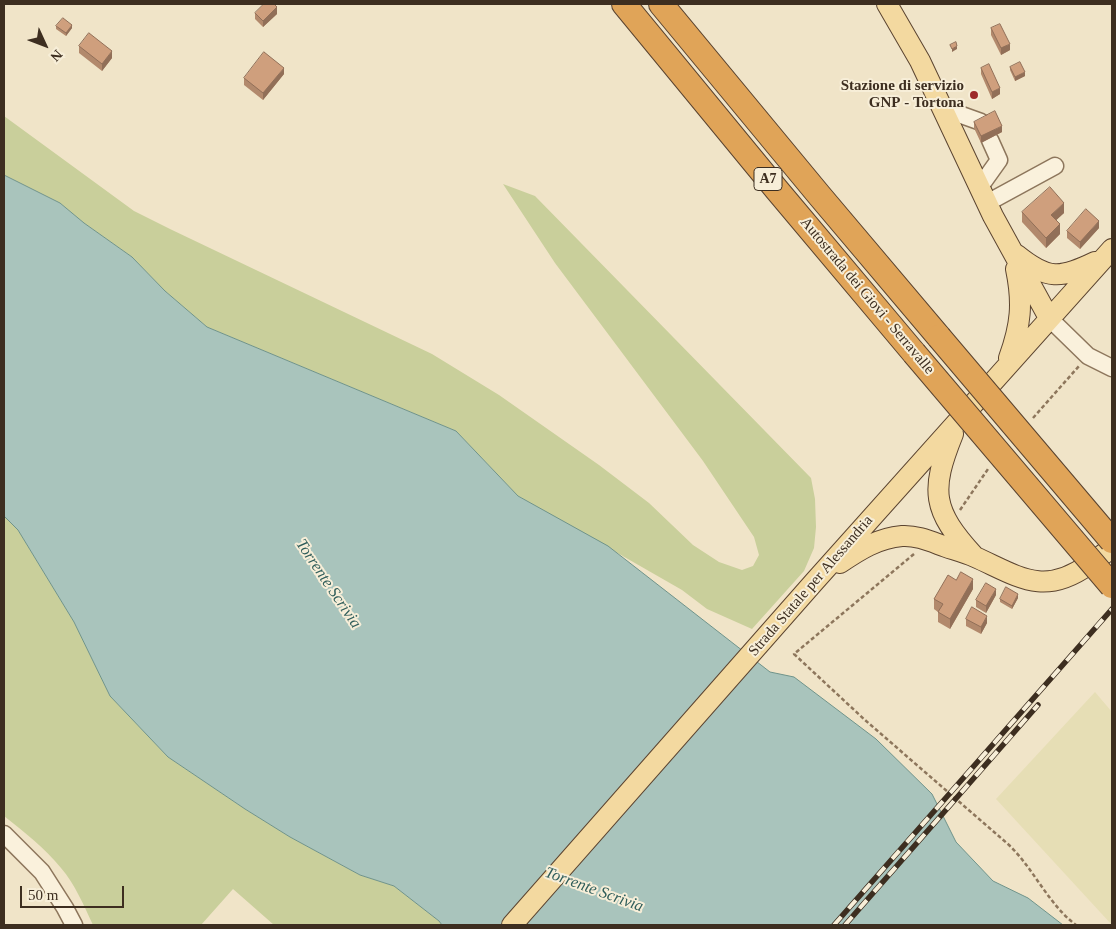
<!DOCTYPE html>
<style>
body{margin:0}
#map{position:relative;width:1116px;height:929px;overflow:hidden;background:#f0e4c8;font-family:"Times New Roman",serif}
canvas{display:block}
.frame{position:absolute;inset:0;border:5px solid #3d2e20;pointer-events:none}
.north{position:absolute;left:20px;top:20px;width:50px;height:50px;-webkit-text-stroke:4px #f7eed8;paint-order:stroke;rotate:133deg;font-size:14px;font-weight:700;line-height:20px;text-align:center;color:#3d2e20}
.north::after{content:'';display:block;margin:auto;width:18px;height:22px;background:#3d2e20;clip-path:polygon(50% 0,100% 100%,50% 72%,0 100%)}
.scale{position:absolute;left:20px;top:886px;width:104px;height:22px;box-sizing:border-box;border:2px solid #3d2e20;border-top:0;padding-left:6px;font-size:15px;line-height:18px;white-space:nowrap;color:#3d2e20;-webkit-text-stroke:4px #f7eed8;paint-order:stroke}
</style>
<div id="map">
<canvas width="1116" height="929"></canvas>
<div class="frame"></div>
<div class="north">N</div>
<div class="scale">50 m</div>
</div>
<script>
const g = document.querySelector('canvas').getContext('2d');
g.lineJoin = 'round';
function paint(path, color) { g.fillStyle = color; g.fill(path, 'evenodd'); }
function stroke(path, color, width, dash) { g.strokeStyle = color; g.lineWidth = width; g.lineCap = dash ? 'butt' : 'round'; g.setLineDash(dash || []); g.stroke(path); }
function drawText(font, color, halo, rows, align = 'center') {
  g.font = font + ' "Times New Roman",serif'; g.lineWidth = 4; g.setLineDash([]); g.textBaseline = 'middle'; g.strokeStyle = halo; g.fillStyle = color; for (const [text, x, y, turn = 0] of rows) {
    g.save(); g.translate(x, y); g.rotate((+turn || 0) * Math.PI / 180); g.textAlign = isNaN(turn) ? turn : align; if (halo) g.strokeText(text, 0, 0); g.fillText(text, 0, 0); g.restore();
  }
}
paint(new Path2D(`
 M 1095,692 L 1112,712 L 1112,925 L 996,799 Z`), '#e6deb5');
paint(new Path2D(`
 M 4,116 L 134,211 L 170,229 L 432,354 L 499,395 L 599,465 L 649,503 L 693,545 L 719,562 L 742,570 L 753,566 L 759,555 L 754,537 L 703,461 L 555,263 L 503,184 L 535,196 L 811,478 L 815,499 L 816,527 L 814,548 L 804,571 L 752,629 L 707,609 L 682,590 L 518,496 L 456,431 L 207,327 L 165,291 L 132,257 L 84,223 L 60,203 L 4,175 Z
 M 4,516 L 18,530 L 74,622 L 110,696 L 168,757 L 245,809 L 290,837 L 360,875 L 394,886 L 439,921 L 442,925 L 274,925 L 233,889 L 201,925 L 93,925 C 84,906 75,884 61,868 C 45,848 24,832 4,816 Z`), '#c9cf9b');
const water = new Path2D(`
 M 4,175 L 60,203 L 84,223 L 132,257 L 165,291 L 207,327 L 456,431 L 518,496 L 608,546 L 770,672 L 794,677 L 876,739 L 932,794 L 956,842 L 993,881 L 1028,898 L 1063,925 L 442,925 L 439,921 L 394,886 L 360,875 L 290,837 L 245,809 L 168,757 L 110,696 L 74,622 L 18,530 L 4,516 Z`);
paint(water, '#a9c4bc');
stroke(water, '#6f938a', 1);
const minor = new Path2D(`
 M 942,108 L 981,122
 M 979,188 L 999,160 L 990,140
 M 987,203 L 1055,166
 M 1049,318 L 1088,356 L 1112,368
 M 4,834 L 42,872 L 65,908 L 74,925`);
const major = new Path2D(`
 M 887,4 L 920,61 L 993,216 L 1049,318
 M 1017,255 C 1048,280 1060,279 1095,262
 M 1009,358 C 1021,325 1023,303 1016,269
 M 953,434 C 930,491 932,510 974,556
 M 840,563 C 859,550 878,538 902,536 C 917,535 932,542 946,547 C 955,550 966,553 975,557 C 1018,576 1043,597 1088,565 C 1096,559 1105,554 1112,547
 M 512,925 L 814,582 L 1112,249`);
const highway = new Path2D(`
 M 624,4 L 777,190 L 914,353
 M 661,4 L 819,195 L 939,337`);
stroke(minor, '#8d765c', 19);
stroke(major, '#5b4430', 22);
stroke(highway, '#5b4430', 26);
stroke(new Path2D(`
 M 1033,418 L 1079,366
 M 960,510 L 988,469
 M 914,554 L 794,654 L 865,720 L 1009,845 C 1034,869 1048,904 1076,925`), '#8d765c', 2.5, [4, 2.5]);
stroke(minor, '#faf1dc', 16);
stroke(major, '#f3d9a0', 20);
stroke(highway, '#e0a458', 24);
const rail = new Path2D(`
 M 834,925 L 1112,609
 M 845,925 L 1038,705`);
stroke(rail, '#3d2e20', 5.5);
stroke(rail, '#f7eed8', 4, [11]);
const highwayBridge = new Path2D(`
 M 939,337 L 1112,541
 M 914,353 L 1112,586`);
stroke(highwayBridge, '#5b4430', 26, []);
stroke(highwayBridge, '#e0a458', 24);
paint(new Path2D(`
 M 255,13 L 277,14 L 263,27 L 255,19 Z
 M 56,26 L 72,28 L 66,36 L 56,29 Z
 M 991,28 L 1010,50 L 1001,55 L 991,35 Z
 M 79,46 L 112,58 L 102,71 L 79,53 Z
 M 1010,67 L 1025,76 L 1015,81 L 1010,70 Z
 M 981,68 L 1000,94 L 992,99 L 981,74 Z
 M 284,74 L 263,100 L 244,85 L 244,78 Z
 M 974,122 L 1002,132 L 981,143 L 974,128 Z
 M 1022,212 L 1064,213 L 1056,220 L 1060,234 L 1046,248 L 1022,222 Z
 M 1099,228 L 1080,249 L 1067,238 L 1067,231 Z
 M 956,580 L 973,589 L 950,629 L 938,622 L 938,612 L 934,609 L 934,599 Z
 M 996,595 L 986,613 L 976,607 L 976,600 Z
 M 1018,598 L 1012,609 L 1000,602 L 1000,599 Z
 M 966,619 L 987,623 L 981,634 L 966,626 Z`), '#b2896c');
paint(new Path2D(`
 M 277,7 L 277,14 L 263,27 L 263,21 Z
 M 72,25 L 72,28 L 66,36 L 66,33 Z
 M 1010,44 L 1010,50 L 1001,55 L 1001,48 Z
 M 957,46 L 957,49 L 952,52 L 952,49 Z
 M 112,51 L 112,58 L 102,71 L 102,64 Z
 M 284,68 L 284,74 L 263,100 L 263,93 Z
 M 1025,72 L 1025,76 L 1015,81 L 1015,77 Z
 M 1000,88 L 1000,94 L 992,99 L 992,92 Z
 M 1002,126 L 1002,132 L 981,143 L 981,136 Z
 M 1064,203 L 1064,213 L 1051,225 L 1051,215 Z
 M 1099,221 L 1099,228 L 1080,249 L 1080,242 Z
 M 1060,224 L 1060,234 L 1046,248 L 1046,238 Z
 M 973,579 L 973,589 L 950,629 L 950,619 Z
 M 996,589 L 996,595 L 986,613 L 986,606 Z
 M 1018,594 L 1018,598 L 1012,609 L 1012,606 Z
 M 987,616 L 987,623 L 981,634 L 981,627 Z`), '#916f58');
const building = new Path2D(`
 M 264,4 L 274,4 L 277,7 L 263,21 L 255,13 Z
 M 63,18 L 72,25 L 66,33 L 56,26 Z
 M 1000,24 L 1010,44 L 1001,48 L 991,28 Z
 M 89,33 L 112,51 L 102,64 L 79,46 Z
 M 956,42 L 957,46 L 952,49 L 950,45 Z
 M 264,52 L 284,68 L 263,93 L 244,78 Z
 M 1020,62 L 1025,72 L 1015,77 L 1010,67 Z
 M 989,64 L 1000,88 L 992,92 L 981,68 Z
 M 995,111 L 1002,126 L 981,136 L 974,122 Z
 M 1050,187 L 1064,203 L 1051,215 L 1060,224 L 1046,238 L 1022,212 Z
 M 1086,209 L 1099,221 L 1080,242 L 1067,231 Z
 M 961,572 L 973,579 L 950,619 L 938,612 L 943,604 L 934,599 L 948,575 L 956,580 Z
 M 986,583 L 996,589 L 986,606 L 976,600 Z
 M 1006,587 L 1018,594 L 1012,606 L 1000,599 Z
 M 972,607 L 987,616 L 981,627 L 966,619 Z`);
paint(building, '#cf9f7d');
stroke(building, '#916f58', 1);
for (const [x, y, r, color] of [
 [974,95,5,"#9e2a2b"]
]) { const dot = new Path2D(); dot.arc(x, y, r, 0, 2 * Math.PI); g.fillStyle = color; g.fill(dot); stroke(dot, '#f7eed8', 2); }
for (const [x, y, w] of [
 [768,179,28]
]) { const box = new Path2D(); box.roundRect(x - w / 2, y - 11.5, w, 23, 4); g.fillStyle = '#f7eed8'; g.fill(box); stroke(box, '#3d2e20', 1); }
drawText('bold 14px', '#3d2e20', null, [
 ["A7",768,179]
]);
drawText('bold 15px', '#3d2e20', '#f7eed8', [
 ["Stazione di servizio",964,86],
 ["GNP - Tortona",964,103]
], 'right');
drawText('15px', '#3d2e20', '#f7eed8', [
 ["Autostrada dei Giovi - Serravalle",867,296,50],
 ["Strada Statale per Alessandria",811,586,-49]
]);
drawText('italic 16px', '#2f5d5a', '#f7eed8', [
 ["Torrente Scrivia",328,584,56],
 ["Torrente Scrivia",594,890,20]
]);
</script>
